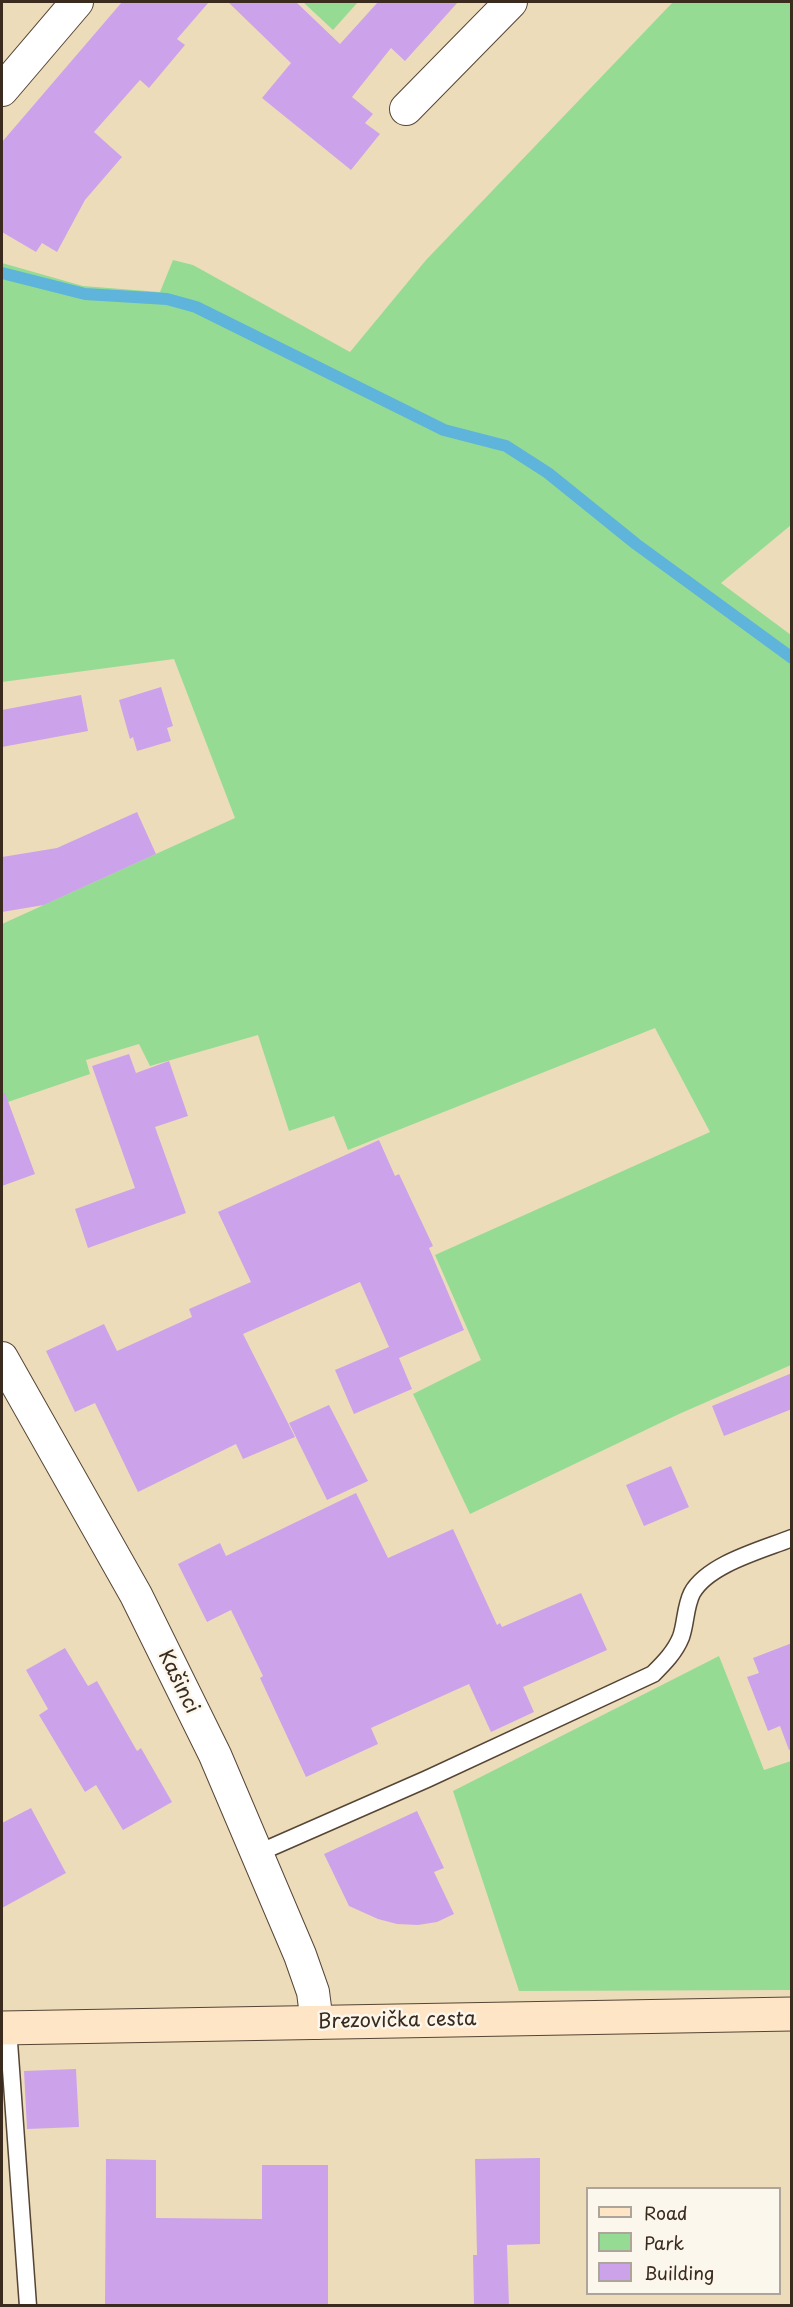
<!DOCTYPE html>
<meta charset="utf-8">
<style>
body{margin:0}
#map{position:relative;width:793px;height:2307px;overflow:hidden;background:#eddcba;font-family:"Playpen Sans",sans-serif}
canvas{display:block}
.frame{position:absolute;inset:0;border:3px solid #3b2a1e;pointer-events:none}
.legend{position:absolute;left:586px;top:2187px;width:195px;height:108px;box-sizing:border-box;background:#fbf7ec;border:2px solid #aea59a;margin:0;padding:8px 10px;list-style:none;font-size:18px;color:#3b2a1e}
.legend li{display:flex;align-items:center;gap:12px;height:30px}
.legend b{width:30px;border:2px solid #aea59a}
</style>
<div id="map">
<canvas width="793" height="2307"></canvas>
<div class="frame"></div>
<ul class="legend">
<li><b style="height:8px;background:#fde5c5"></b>Road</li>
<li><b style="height:16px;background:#96db94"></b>Park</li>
<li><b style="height:16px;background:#cca3eb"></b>Building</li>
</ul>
</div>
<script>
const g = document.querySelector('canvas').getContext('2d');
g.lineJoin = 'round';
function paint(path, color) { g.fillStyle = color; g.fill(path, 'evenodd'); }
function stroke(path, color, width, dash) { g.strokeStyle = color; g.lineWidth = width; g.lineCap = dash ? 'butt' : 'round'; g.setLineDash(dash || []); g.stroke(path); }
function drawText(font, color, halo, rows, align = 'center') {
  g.font = font + ' "Playpen Sans",sans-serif'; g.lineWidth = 5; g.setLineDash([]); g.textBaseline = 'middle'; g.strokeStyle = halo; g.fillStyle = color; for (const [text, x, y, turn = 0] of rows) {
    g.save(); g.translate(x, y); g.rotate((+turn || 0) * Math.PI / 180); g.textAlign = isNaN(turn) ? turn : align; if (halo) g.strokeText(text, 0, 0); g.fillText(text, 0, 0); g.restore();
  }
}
paint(new Path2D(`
 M 303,2 L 358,2 L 333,30 Z
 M 673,2 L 791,2 L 791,525 L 721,583 L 791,635 L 791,1365 L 679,1414 L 470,1514 L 413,1394 L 481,1360 L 435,1255 L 710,1132 L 655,1028 L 348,1150 L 334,1116 L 289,1131 L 258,1035 L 150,1066 L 139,1044 L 86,1060 L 90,1074 L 2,1104 L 2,924 L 235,818 L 174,659 L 2,682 L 2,263 L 83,286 L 160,292 L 173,260 L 193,265 L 350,352 L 426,260 Z
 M 719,1656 L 764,1770 L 791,1761 L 791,1990 L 519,1991 L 453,1791 Z`), '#96db94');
stroke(new Path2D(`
 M 2,273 L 85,294 L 167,299 L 196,307 L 444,430 L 506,446 L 548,473 L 636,544 L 792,658`), '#5eb4da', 12);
paint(new Path2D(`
 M 122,2 L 209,2 L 177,39 L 185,45 L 149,88 L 140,80 L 94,132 L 122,157 L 85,200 L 57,252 L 42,243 L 36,252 L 2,232 L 2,142 Z
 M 228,2 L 296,2 L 340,44 L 378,2 L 458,2 L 405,61 L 391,48 L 352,97 L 373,114 L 365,123 L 380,134 L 351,170 L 262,98 L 291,63 Z
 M 161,687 L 173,726 L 167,728 L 171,741 L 137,751 L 133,737 L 130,739 L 119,700 Z
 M 81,695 L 88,731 L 2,747 L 2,710 Z
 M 137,812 L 156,854 L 44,905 L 2,912 L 2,857 L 57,848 Z
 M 129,1054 L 136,1073 L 169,1061 L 188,1116 L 155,1127 L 186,1213 L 88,1248 L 75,1209 L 135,1188 L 92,1066 Z
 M 2,1093 L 5,1093 L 35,1174 L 2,1186 Z
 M 379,1140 L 395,1176 L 399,1174 L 433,1246 L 429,1248 L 464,1330 L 399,1358 L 412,1389 L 354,1414 L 335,1370 L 389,1347 L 360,1282 L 243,1334 L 295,1437 L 243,1459 L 236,1444 L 138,1492 L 95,1403 L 75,1412 L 46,1351 L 104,1324 L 117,1351 L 192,1317 L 189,1309 L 251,1282 L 218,1212 Z
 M 792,1373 L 792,1409 L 724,1436 L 712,1406 Z
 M 329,1405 L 368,1481 L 327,1500 L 289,1423 Z
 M 671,1466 L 689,1507 L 644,1526 L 626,1485 Z
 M 356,1493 L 388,1558 L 453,1529 L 497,1625 L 500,1623 L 502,1627 L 581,1593 L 607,1650 L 523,1687 L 534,1712 L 491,1732 L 469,1684 L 371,1728 L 378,1744 L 306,1777 L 260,1678 L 263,1676 L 231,1610 L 207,1622 L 178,1564 L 220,1543 L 226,1556 Z
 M 792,1643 L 792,1749 L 789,1750 L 780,1726 L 768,1731 L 747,1677 L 759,1673 L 753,1658 Z
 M 65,1648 L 88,1686 L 97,1681 L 137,1751 L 141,1748 L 172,1802 L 123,1830 L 96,1785 L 85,1792 L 39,1715 L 48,1709 L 26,1670 Z
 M 31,1808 L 66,1873 L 2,1908 L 2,1823 Z
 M 417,1811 L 444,1868 L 434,1872 L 454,1914 L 437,1922 L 418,1925 L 397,1924 L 378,1919 L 349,1906 L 324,1854 Z
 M 76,2069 L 79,2127 L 27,2129 L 24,2071 Z
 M 540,2158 L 540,2244 L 507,2245 L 509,2306 L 474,2306 L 473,2255 L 477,2255 L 475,2159 Z
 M 106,2159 L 156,2160 L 156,2218 L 262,2219 L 262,2165 L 328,2165 L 328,2306 L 105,2306 Z`), '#cca3eb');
const lane = new Path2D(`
 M 256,1854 L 427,1779 L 653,1674 C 664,1663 675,1652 681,1637 C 686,1623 685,1607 692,1593 C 708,1564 762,1550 792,1538
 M 8,2028 L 28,2306`);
const street = new Path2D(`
 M 2,90 L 77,2
 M 406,109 L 511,2
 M 2,1358 L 136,1595 L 215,1755 L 300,1955 L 313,1992 L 317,2023`);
const secondary = new Path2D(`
 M 2,2028 L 792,2014`);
stroke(lane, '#564535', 19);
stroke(street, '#564535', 34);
stroke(secondary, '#564535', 35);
stroke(lane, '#fff', 16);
stroke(street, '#fff', 32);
stroke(secondary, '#fde5c5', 33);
drawText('20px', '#3b2a1e', '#fbf7ec', [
 ["Kašinci",178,1682,64],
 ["Brezovička cesta",397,2021,-1]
]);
</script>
